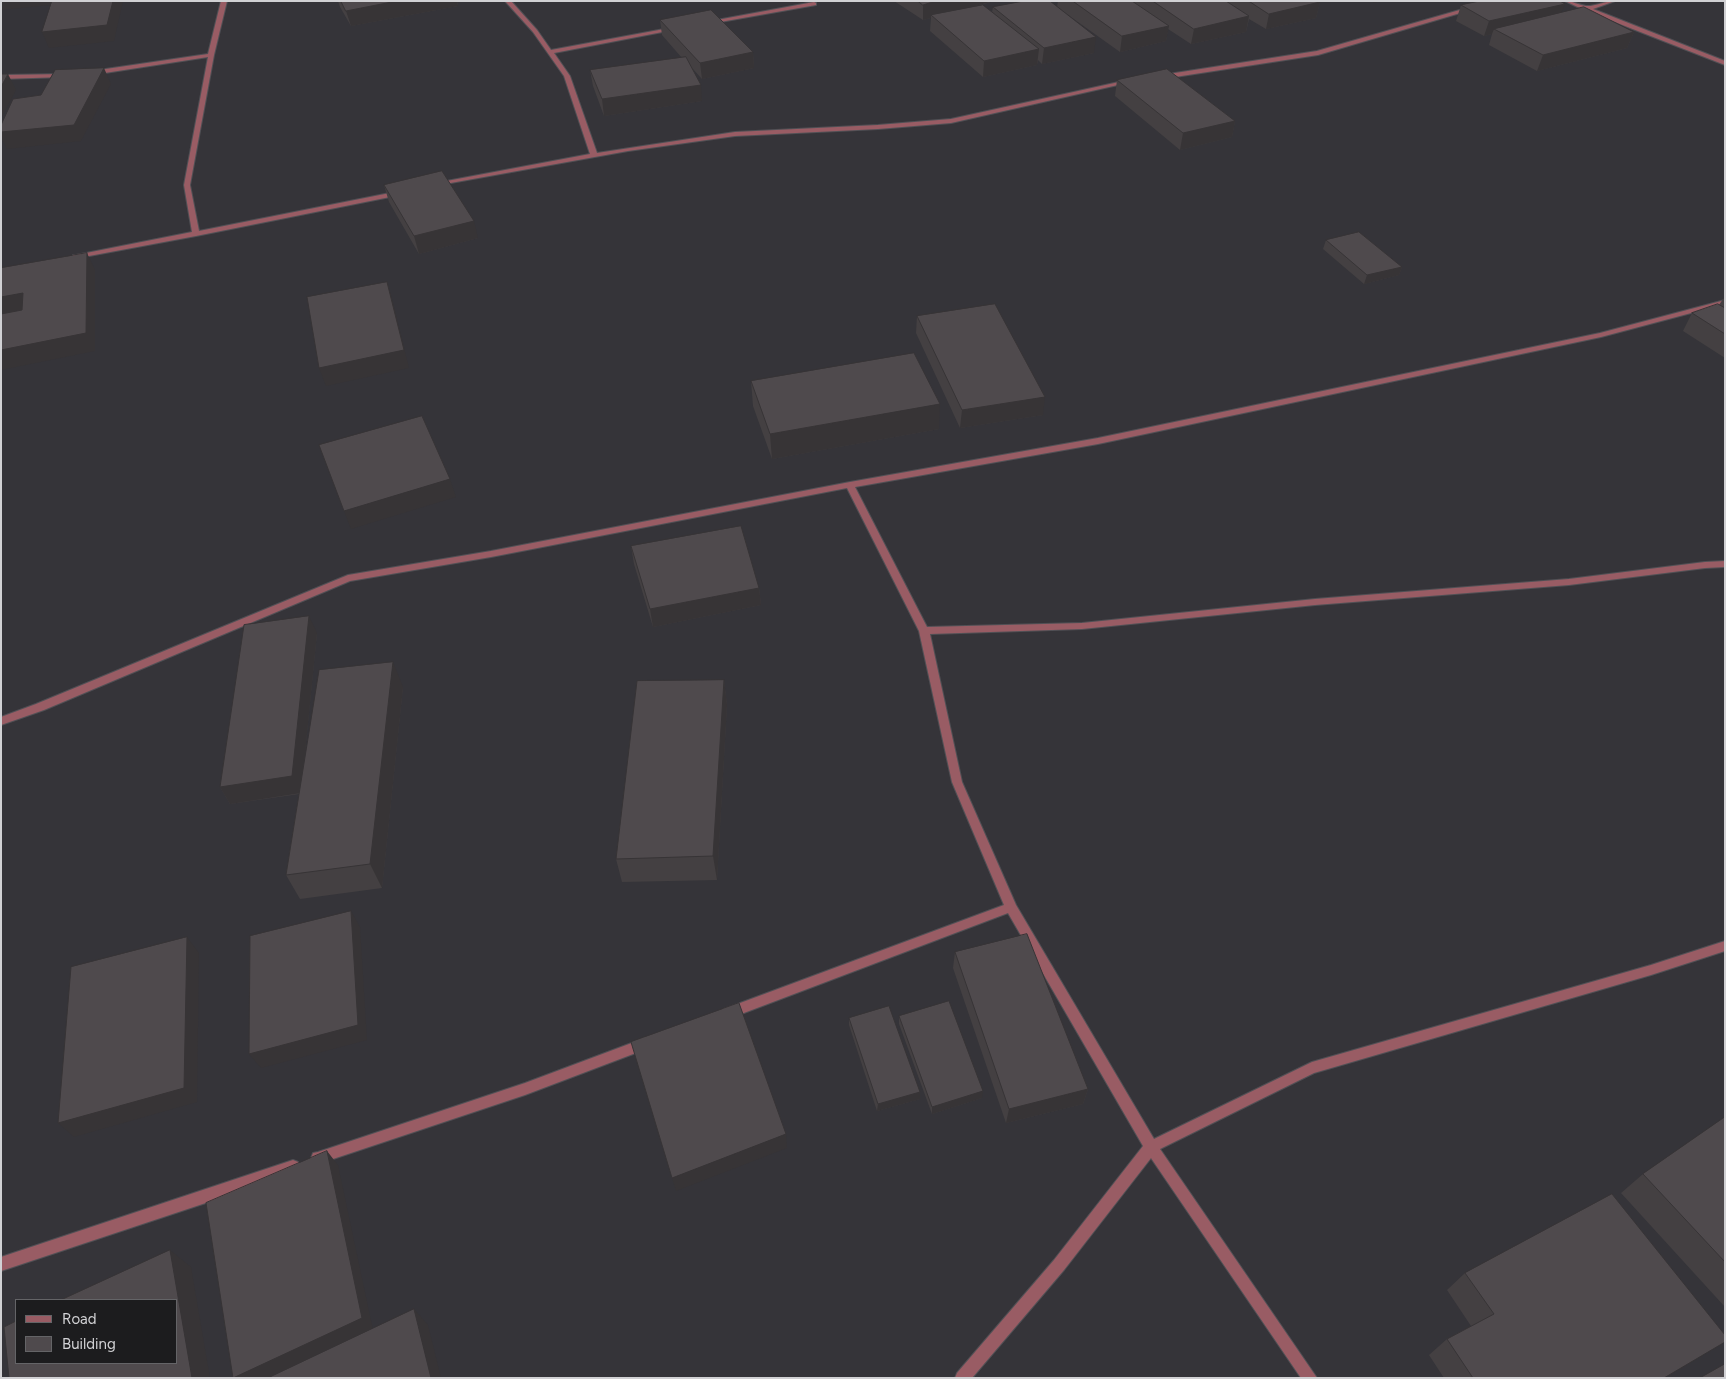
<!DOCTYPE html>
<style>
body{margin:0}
#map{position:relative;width:1726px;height:1379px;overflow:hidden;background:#353439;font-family:Figtree,sans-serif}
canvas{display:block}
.frame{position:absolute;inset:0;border:2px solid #d1d1d4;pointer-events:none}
.legend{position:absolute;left:15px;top:1299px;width:162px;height:65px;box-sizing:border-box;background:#1c1c1e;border:1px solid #646467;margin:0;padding:6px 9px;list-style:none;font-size:15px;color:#d1d1d4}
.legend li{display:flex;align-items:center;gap:10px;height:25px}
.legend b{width:25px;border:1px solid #646467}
</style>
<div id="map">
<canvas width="1726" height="1379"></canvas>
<div class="frame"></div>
<ul class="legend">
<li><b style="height:6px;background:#995c64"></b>Road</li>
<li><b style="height:14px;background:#4f4a4d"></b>Building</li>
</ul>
</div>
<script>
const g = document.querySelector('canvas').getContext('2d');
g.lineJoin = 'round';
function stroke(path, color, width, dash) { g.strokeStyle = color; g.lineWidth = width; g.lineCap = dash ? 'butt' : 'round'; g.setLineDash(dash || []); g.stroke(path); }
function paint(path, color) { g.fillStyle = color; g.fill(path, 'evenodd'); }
const minor = new Path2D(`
 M 221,1 L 227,1 L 214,55 L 190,185 L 199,231 L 400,191 L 403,193 L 400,195 L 196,236 L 73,259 L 73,255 L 76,255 L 192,232 L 184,185 L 208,57 L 92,75 L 89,73 L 92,71 L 208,54 Z
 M 505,1 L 511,1 L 537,30 L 551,50 L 675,27 L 678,29 L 554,53 L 570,76 L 597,153 L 735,132 L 878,125 L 951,119 L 1128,80 L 1131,82 L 951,123 L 878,129 L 735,136 L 628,151 L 434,186 L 433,185 L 436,183 L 590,154 L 564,76 L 533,32 Z
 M 1491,1 L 1501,1 L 1318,55 L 1162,79 L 1159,77 L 1162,75 L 1317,51 Z
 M 1565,1 C 1573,1 1578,5 1586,6 C 1593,7 1606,1 1615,1 L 1593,9 L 1725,61 L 1725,65 L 1584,10 Z
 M 814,2 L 816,3 L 816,5 L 709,24 L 706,22 Z
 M 67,74 L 67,76 L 65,77 L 1,79 L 1,75 Z
 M 1725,300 L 1725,304 L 1601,337 L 1098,444 L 855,487 L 927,627 L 1082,623 L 1315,599 L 1569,579 L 1705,562 L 1725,561 L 1725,567 L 1705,568 L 1569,585 L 1315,605 L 1082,629 L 930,634 L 962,782 L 1016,905 L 1154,1139 L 1312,1062 L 1651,965 L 1725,941 L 1725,951 L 1651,975 L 1314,1073 L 1160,1149 L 1317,1378 L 1301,1378 L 1151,1158 L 1064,1270 L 972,1378 L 955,1378 L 957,1373 L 1054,1260 L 1143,1146 L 1008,913 L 728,1019 L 724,1017 L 722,1013 L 724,1009 L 1004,905 L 952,782 L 919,631 L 847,488 L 491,557 L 350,581 L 44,710 L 1,725 L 1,717 L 36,704 L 348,575 L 491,551 L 850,482 L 1098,438 L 1600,333 Z
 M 645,1038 L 649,1040 L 651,1044 L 649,1048 L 525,1095 L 318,1164 L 313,1163 L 311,1158 L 313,1153 L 318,1152 L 525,1083 Z
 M 293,1160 L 298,1162 L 300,1167 L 298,1172 L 293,1174 L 1,1271 L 1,1257 Z`);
stroke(minor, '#515055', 2);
paint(minor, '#995c64');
paint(new Path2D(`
 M 338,1 L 457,1 L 458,6 L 351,26 L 340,7 Z
 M 894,1 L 994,1 L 974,7 L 992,12 L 993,7 L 1094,53 L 1042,64 L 1038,60 L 1037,65 L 983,77 L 930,31 L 931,18 L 923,20 Z
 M 1058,1 L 1323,1 L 1320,2 L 1316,18 L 1266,29 L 1249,19 L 1246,32 L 1191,44 L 1168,29 L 1166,41 L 1120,52 L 1057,7 Z
 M 1461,5 L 1561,12 L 1634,32 L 1627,48 L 1537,71 L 1489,45 L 1492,34 L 1484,36 L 1456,21 Z
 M 660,20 L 753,52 L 754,68 L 702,79 L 692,68 L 702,101 L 604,116 L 593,86 L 590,70 L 682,58 L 662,35 Z
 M 1117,80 L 1235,121 L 1232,137 L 1180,150 L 1115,96 Z
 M 384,185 L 478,238 L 419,254 L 389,202 Z
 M 1326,240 L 1402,267 L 1399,275 L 1364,284 L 1323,249 Z
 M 1725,298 L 1725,358 L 1683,331 L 1692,313 L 1719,305 L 1723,299 Z
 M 917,316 L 1043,415 L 960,428 L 916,333 Z
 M 751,381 L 939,429 L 772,459 L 753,406 Z
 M 631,546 L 759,588 L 761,605 L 653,627 L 634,564 Z
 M 317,633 L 304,762 L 403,687 L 382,888 L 300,899 L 286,875 L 299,794 L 230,804 L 220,787 Z
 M 724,680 L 727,705 L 717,880 L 622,882 L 616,859 Z
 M 955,952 L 1088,1089 L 1083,1104 L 1006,1123 L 953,968 Z
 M 899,1016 L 982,1098 L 932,1114 L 899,1024 Z
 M 849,1018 L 920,1092 L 920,1099 L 877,1111 L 849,1025 Z
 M 1725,1117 L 1725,1307 L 1621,1193 L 1643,1174 Z
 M 1465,1273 L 1664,1378 L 1444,1378 L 1429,1355 L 1447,1339 L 1471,1326 L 1447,1290 Z`), '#444042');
paint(new Path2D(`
 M 1,1 L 52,1 L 51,5 L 1,10 Z
 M 113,1 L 123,1 L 114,41 L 49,48 L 42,32 Z
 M 397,1 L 457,1 L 458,6 L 351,26 L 346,11 Z
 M 936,1 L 994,1 L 933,17 L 931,15 L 931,18 L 923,20 L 923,5 Z
 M 1309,1 L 1323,1 L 1316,3 L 1320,2 L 1316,18 L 1266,29 L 1269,14 Z
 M 1374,1 L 1381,1 L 1373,3 Z
 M 1565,4 L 1559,19 L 1494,29 L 1492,34 L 1484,36 L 1489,21 Z
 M 1249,16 L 1246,32 L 1191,44 L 1194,29 Z
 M 1169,26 L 1166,41 L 1120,52 L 1122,36 Z
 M 1634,32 L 1627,48 L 1537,71 L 1543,55 Z
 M 1096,37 L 1094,53 L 1042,64 L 1044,48 Z
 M 1039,49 L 1037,65 L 983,77 L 984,61 Z
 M 753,52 L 754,68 L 702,79 L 700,63 Z
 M 104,68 L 111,84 L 81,141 L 7,149 L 1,138 L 1,132 Z
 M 8,74 L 16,90 L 1,119 L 1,87 Z
 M 701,85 L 702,101 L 604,116 L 602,99 Z
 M 1235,121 L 1232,137 L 1180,150 L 1183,133 Z
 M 474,221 L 478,238 L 419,254 L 414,236 Z
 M 87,253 L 95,270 L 95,351 L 1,370 L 1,350 Z
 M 1402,267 L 1399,275 L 1364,284 L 1367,275 Z
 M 387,282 L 392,299 L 409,368 L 326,386 L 319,368 Z
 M 23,293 L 32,311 L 1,314 L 1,297 Z
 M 1045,397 L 1043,415 L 960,428 L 962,410 Z
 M 940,404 L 939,429 L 772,459 L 770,434 Z
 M 450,479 L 456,497 L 351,529 L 344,511 Z
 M 759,588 L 761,605 L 653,627 L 650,609 Z
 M 309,616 L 317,633 L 301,793 L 230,804 L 220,787 Z
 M 393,662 L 403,687 L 382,888 L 370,864 Z
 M 724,680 L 727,705 L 717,880 L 713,856 Z
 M 351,911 L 360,927 L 367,1040 L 261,1068 L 249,1054 Z
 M 187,937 L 199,953 L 197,1102 L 74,1137 L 58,1123 Z
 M 1088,1089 L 1083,1104 L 1006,1123 L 1009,1109 Z
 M 983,1091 L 982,1098 L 932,1114 L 932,1107 Z
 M 920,1092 L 920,1099 L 877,1111 L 878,1104 Z
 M 786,1134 L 787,1148 L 676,1191 L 672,1178 Z
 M 327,1151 L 338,1165 L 373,1330 L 269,1378 L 233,1378 Z
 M 170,1250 L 191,1267 L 210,1378 L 192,1378 Z
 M 414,1309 L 428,1325 L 441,1378 L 431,1378 Z`), '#373436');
const building = new Path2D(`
 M 52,1 L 113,1 L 107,25 L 42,32 Z
 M 341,1 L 397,1 L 346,11 Z
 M 918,1 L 936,1 L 923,5 Z
 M 1024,1 L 1050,1 L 1096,37 L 1044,48 L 993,7 Z
 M 1073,1 L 1132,1 L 1169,26 L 1122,36 Z
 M 1153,1 L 1226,1 L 1249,16 L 1194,29 Z
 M 1249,1 L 1318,1 L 1320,2 L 1269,14 Z
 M 1480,1 L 1560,1 L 1565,4 L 1489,21 L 1461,5 Z
 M 983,5 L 1039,49 L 984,61 L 931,15 Z
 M 1584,7 L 1634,32 L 1543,55 L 1494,29 Z
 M 711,10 L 753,52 L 700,63 L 660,20 Z
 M 686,57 L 701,85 L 602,99 L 590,70 Z
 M 104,68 L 74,125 L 1,132 L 1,125 L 13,99 L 41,95 L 55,70 Z
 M 1167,69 L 1235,121 L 1183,133 L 1117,80 Z
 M 1,74 L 8,74 L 1,87 Z
 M 442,171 L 474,221 L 414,236 L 384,185 Z
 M 1359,232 L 1402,267 L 1367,275 L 1326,240 Z
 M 87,253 L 86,333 L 1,350 L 1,314 L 22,310 L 23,293 L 1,297 L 1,268 Z
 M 387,282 L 404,350 L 319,368 L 307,297 Z
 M 995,304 L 1045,397 L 962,410 L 917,316 Z
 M 1718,304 L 1725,308 L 1725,334 L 1692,313 Z
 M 914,353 L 940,404 L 770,434 L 751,381 Z
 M 422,416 L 450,479 L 344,511 L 319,445 Z
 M 741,526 L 759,588 L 650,609 L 631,546 Z
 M 309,616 L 292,776 L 220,787 L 244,625 Z
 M 393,662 L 370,864 L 286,875 L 319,670 Z
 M 724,680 L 713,856 L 616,859 L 637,681 Z
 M 351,911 L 358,1025 L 249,1054 L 250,936 Z
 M 1027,934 L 1088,1089 L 1009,1109 L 955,952 Z
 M 187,937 L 184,1088 L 58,1123 L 71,967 Z
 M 949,1001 L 983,1091 L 932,1107 L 899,1016 Z
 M 739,1003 L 786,1134 L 672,1178 L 631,1042 Z
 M 889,1006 L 920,1092 L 878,1104 L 849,1018 Z
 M 1725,1117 L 1725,1262 L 1643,1174 Z
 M 327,1151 L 362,1318 L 233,1378 L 206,1203 Z
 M 1612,1194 L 1725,1335 L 1725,1342 L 1664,1378 L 1473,1378 L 1447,1339 L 1494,1314 L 1465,1273 Z
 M 170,1250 L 192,1378 L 9,1378 L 4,1327 L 16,1321 L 16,1363 L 176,1363 L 176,1300 L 61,1300 Z
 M 414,1309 L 431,1378 L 268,1378 Z
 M 1725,1364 L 1725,1378 L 1700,1378 Z`);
paint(building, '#4f4a4d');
stroke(building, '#373436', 1);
</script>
